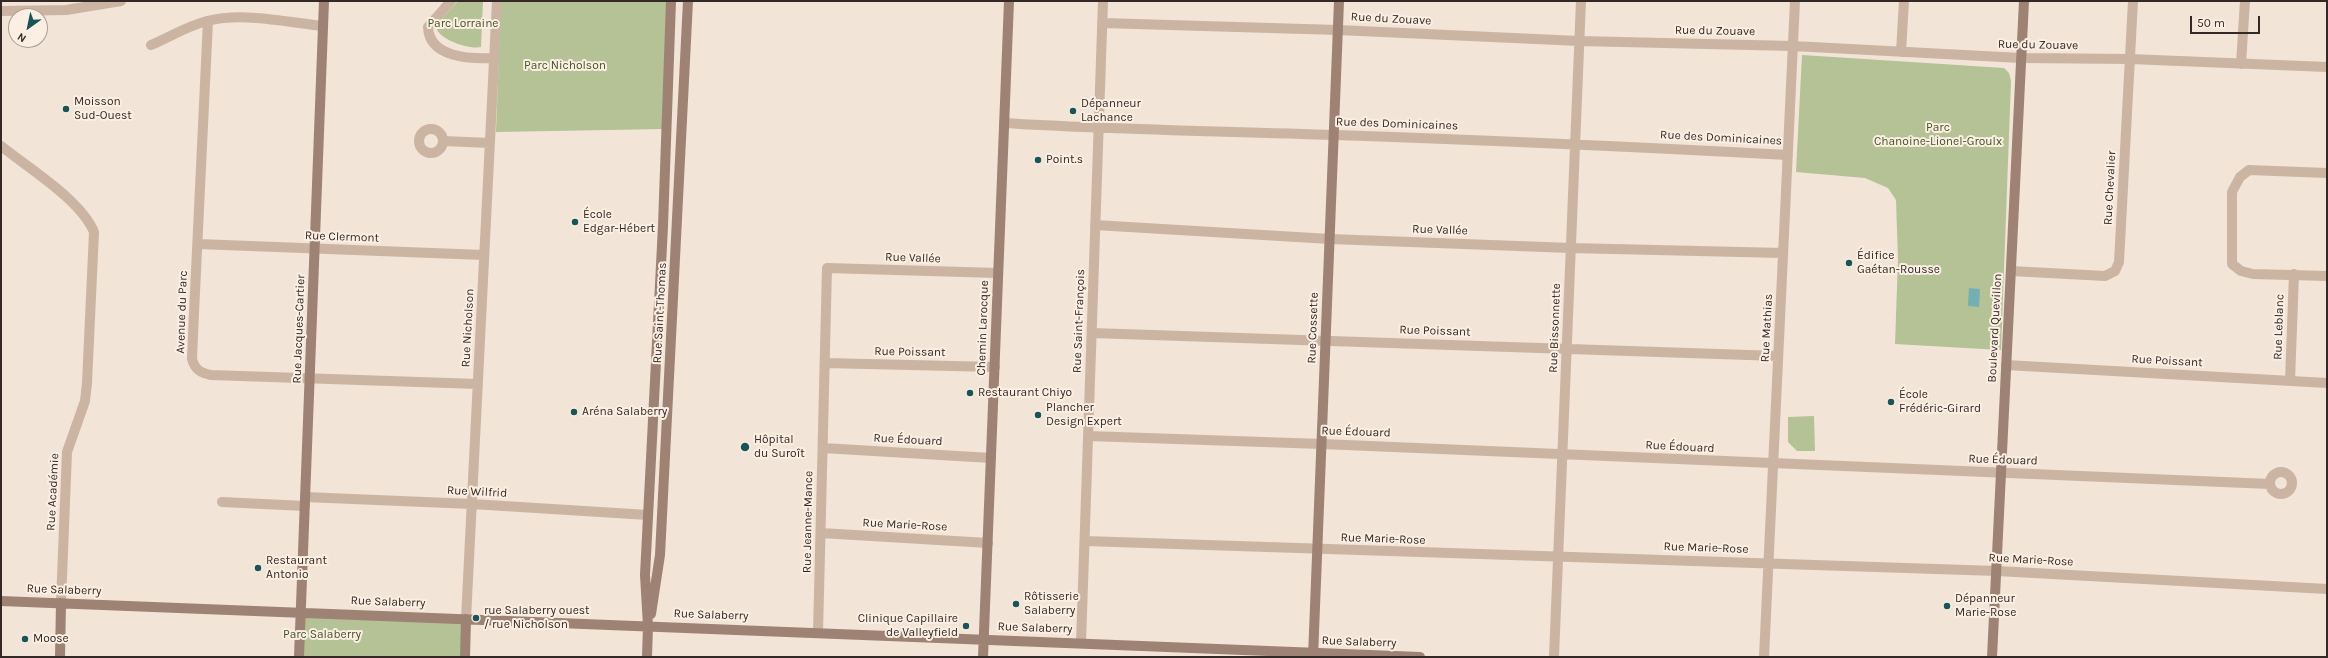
<!DOCTYPE html>
<meta charset="utf-8">
<style>
body{margin:0}
#map{position:relative;width:2328px;height:658px;overflow:hidden;background:#f2e4d6;font-family:Karla,sans-serif}
canvas{display:block}
.frame{position:absolute;inset:0;border:2px solid #352925;pointer-events:none}
.north{position:absolute;left:8px;top:8px;width:40px;height:40px;box-sizing:border-box;background:#faefe2;border:1px solid #aba096;border-radius:50%;rotate:213deg;font-size:11px;font-weight:700;line-height:16px;text-align:center;color:#352925}
.north::after{content:'';display:block;margin:auto;width:14px;height:18px;background:#185558;clip-path:polygon(50% 0,100% 100%,50% 72%,0 100%)}
.scale{position:absolute;left:2190px;top:16px;width:70px;height:18px;box-sizing:border-box;border:2px solid #352925;border-top:0;padding-left:5px;font-size:12px;line-height:14px;white-space:nowrap;color:#352925;-webkit-text-stroke:3px #faefe2;paint-order:stroke}
</style>
<div id="map">
<canvas width="2328" height="658"></canvas>
<div class="frame"></div>
<div class="north">N</div>
<div class="scale">50 m</div>
</div>
<script>
const g = document.querySelector('canvas').getContext('2d');
g.lineJoin = 'round';
function paint(path, color) { g.fillStyle = color; g.fill(path, 'evenodd'); }
function stroke(path, color, width, dash) { g.strokeStyle = color; g.lineWidth = width; g.lineCap = dash ? 'butt' : 'round'; g.setLineDash(dash || []); g.stroke(path); }
function drawText(font, color, halo, rows, align = 'center') {
  g.font = font + ' Karla,sans-serif'; g.lineWidth = 4; g.setLineDash([]); g.textBaseline = 'middle'; g.strokeStyle = halo; g.fillStyle = color; for (const [text, x, y, turn = 0] of rows) {
    g.save(); g.translate(x, y); g.rotate((+turn || 0) * Math.PI / 180); g.textAlign = isNaN(turn) ? turn : align; if (halo) g.strokeText(text, 0, 0); g.fillText(text, 0, 0); g.restore();
  }
}
paint(new Path2D(`
 M 458,1 L 483,1 L 481,47 C 470,50 435,39 436,25 Z
 M 501,1 L 668,1 L 663,129 L 496,132 Z
 M 1802,55 L 2004,68 L 2009,73 L 2011,81 L 2001,350 L 1895,344 L 1898,260 L 1896,200 L 1888,188 L 1865,178 L 1796,172 Z
 M 1814,416 L 1815,451 L 1797,451 L 1788,442 L 1788,417 Z
 M 301,611 L 466,619 L 465,657 L 299,657 Z`), '#b4c296');
paint(new Path2D(`
 M 1969,288 L 1980,289 L 1979,307 L 1968,306 Z`), '#74afb1');
stroke(new Path2D(`
 M 451,1 L 428,27 C 429,58 471,59 493,58
 M 1,11 L 66,10 L 121,1
 M 208,21 L 194,313 L 192,359 C 195,370 201,373 211,375 L 478,384
 M 1102,23 L 1338,30 L 1579,41 L 1793,46 L 2021,58 L 2130,59 L 2327,67
 M 151,45 C 170,37 187,26 207,21 C 244,12 286,22 323,26
 M 1901,52 L 1904,1
 M 2241,64 L 2245,1
 M 1004,123 C 1115,130 1225,131 1335,135 C 1486,140 1637,147 1788,155
 M419 141a12 12 0 1 1 24 0a12 12 0 1 1-24 0Z
 M 443,141 L 490,143
 M 1,146 C 28,168 80,199 94,232 L 87,383 L 85,401 L 67,452 L 61,603
 M 2327,173 L 2249,170 L 2240,177 L 2232,192 L 2232,264 L 2241,271 L 2253,274 L 2327,276
 M 1095,225 L 1330,239 L 1571,248 L 1783,253
 M 198,244 L 484,255
 M 2011,271 L 2105,276 L 2115,271 L 2119,262 L 2133,1
 M 1092,333 L 1778,356
 M 825,363 L 995,367
 M 2006,365 L 2327,383
 M 2290,381 L 2294,274
 M 1088,436 L 1322,444 L 2270,484
 M 823,448 L 991,458
 M2270 483a11 11 0 1 1 22 0a11 11 0 1 1-22 0Z
 M 305,497 L 472,504 L 648,515
 M 222,502 L 305,506
 M 821,533 L 988,543
 M 1085,541 L 1997,571 L 2327,589
 M 466,619 L 497,1
 M 818,633 L 827,268 L 998,273
 M 1081,643 L 1103,1
 M 1554,657 L 1581,1
 M 1764,657 L 1795,1`), '#cbb4a2', 10);
stroke(new Path2D(`
 M 1,601 L 1420,657
 M 651,614 L 660,555 L 688,1
 M 60,657 L 61,603
 M 299,657 L 324,1
 M 465,657 L 466,619
 M 647,657 L 648,626 L 645,575 L 663,226 L 671,1
 M 983,657 L 1009,1
 M 1313,657 L 1339,1
 M 1992,657 L 2024,1`), '#9e8273', 10);
for (const [x, y, r, color] of [
 [66,109,4,"#185558"],
 [1073,111,4,"#185558"],
 [1038,160,4,"#185558"],
 [575,222,4,"#185558"],
 [1849,263,4,"#185558"],
 [970,393,4,"#185558"],
 [1891,402,4,"#185558"],
 [574,412,4,"#185558"],
 [1038,415,4,"#185558"],
 [745,447,5,"#185558"],
 [258,568,4,"#185558"],
 [1016,604,4,"#185558"],
 [1947,606,4,"#185558"],
 [476,618,4,"#185558"],
 [966,626,4,"#185558"],
 [25,639,4,"#185558"]
]) { const dot = new Path2D(); dot.arc(x, y, r, 0, 2 * Math.PI); g.fillStyle = color; g.fill(dot); stroke(dot, '#faefe2', 1.5); }
drawText('12px', '#352925', '#faefe2', [
 ["Rue du Zouave",1391,19,3],
 ["Rue du Zouave",1715,31,1],
 ["Rue du Zouave",2038,45,1],
 ["Rue des Dominicaines",1397,124,2],
 ["Rue des Dominicaines",1721,138,3],
 ["Rue Chevalier",2110,188,-87],
 ["Rue Vallée",1440,230,2],
 ["Rue Clermont",342,237,2],
 ["Rue Vallée",913,258,2],
 ["Avenue du Parc",182,312,-88],
 ["Rue Saint-Thomas",660,313,-87],
 ["Rue Saint-François",1079,321,-88],
 ["Rue Leblanc",2279,327,-88],
 ["Rue Nicholson",468,328,-87],
 ["Chemin Larocque",983,328,-88],
 ["Rue Cossette",1313,328,-88],
 ["Rue Bissonnette",1555,328,-88],
 ["Rue Mathias",1767,328,-87],
 ["Boulevard Quevillon",1995,328,-87],
 ["Rue Jacques-Cartier",299,329,-88],
 ["Rue Poissant",1435,331,2],
 ["Rue Poissant",910,352,1],
 ["Rue Poissant",2167,361,3],
 ["Rue Édouard",1356,432,2],
 ["Rue Édouard",908,440,3],
 ["Rue Édouard",1680,447,3],
 ["Rue Édouard",2003,460,2],
 ["Rue Académie",53,492,-87],
 ["Rue Wilfrid",477,492,3],
 ["Rue Jeanne-Mance",808,522,-89],
 ["Rue Marie-Rose",905,525,3],
 ["Rue Marie-Rose",1383,539,2],
 ["Rue Marie-Rose",1706,548,2],
 ["Rue Marie-Rose",2031,560,3],
 ["Rue Salaberry",64,590,2],
 ["Rue Salaberry",388,602,2],
 ["Rue Salaberry",711,615,2],
 ["Rue Salaberry",1035,628,2],
 ["Rue Salaberry",1359,642,2]
]);
drawText('12px', '#455427', '#faefe2', [
 ["Parc Lorraine",463,24],
 ["Parc Nicholson",565,66],
 ["Parc",1938,128],
 ["Chanoine-Lionel-Groulx",1938,142],
 ["Parc Salaberry",322,635]
]);
drawText('12px', '#352925', '#faefe2', [
 ["Moisson",74,102],
 ["Sud-Ouest",74,116],
 ["Dépanneur",1081,104],
 ["Lachance",1081,118],
 ["Point.s",1046,160],
 ["École",583,215],
 ["Edgar-Hébert",583,229],
 ["Édifice",1857,256],
 ["Gaétan-Rousse",1857,270],
 ["Restaurant Chiyo",978,393],
 ["École",1899,395],
 ["Frédéric-Girard",1899,409],
 ["Plancher",1046,408],
 ["Design Expert",1046,422],
 ["Aréna Salaberry",582,412],
 ["Hôpital",754,440],
 ["du Suroît",754,454],
 ["Restaurant",266,561],
 ["Antonio",266,575],
 ["Rôtisserie",1024,597],
 ["Salaberry",1024,611],
 ["Dépanneur",1955,599],
 ["Marie-Rose",1955,613],
 ["rue Salaberry ouest",484,611],
 ["/ rue Nicholson",484,625],
 ["Clinique Capillaire",958,619,"right"],
 ["de Valleyfield",958,633,"right"],
 ["Moose",33,639]
], 'left');
</script>
